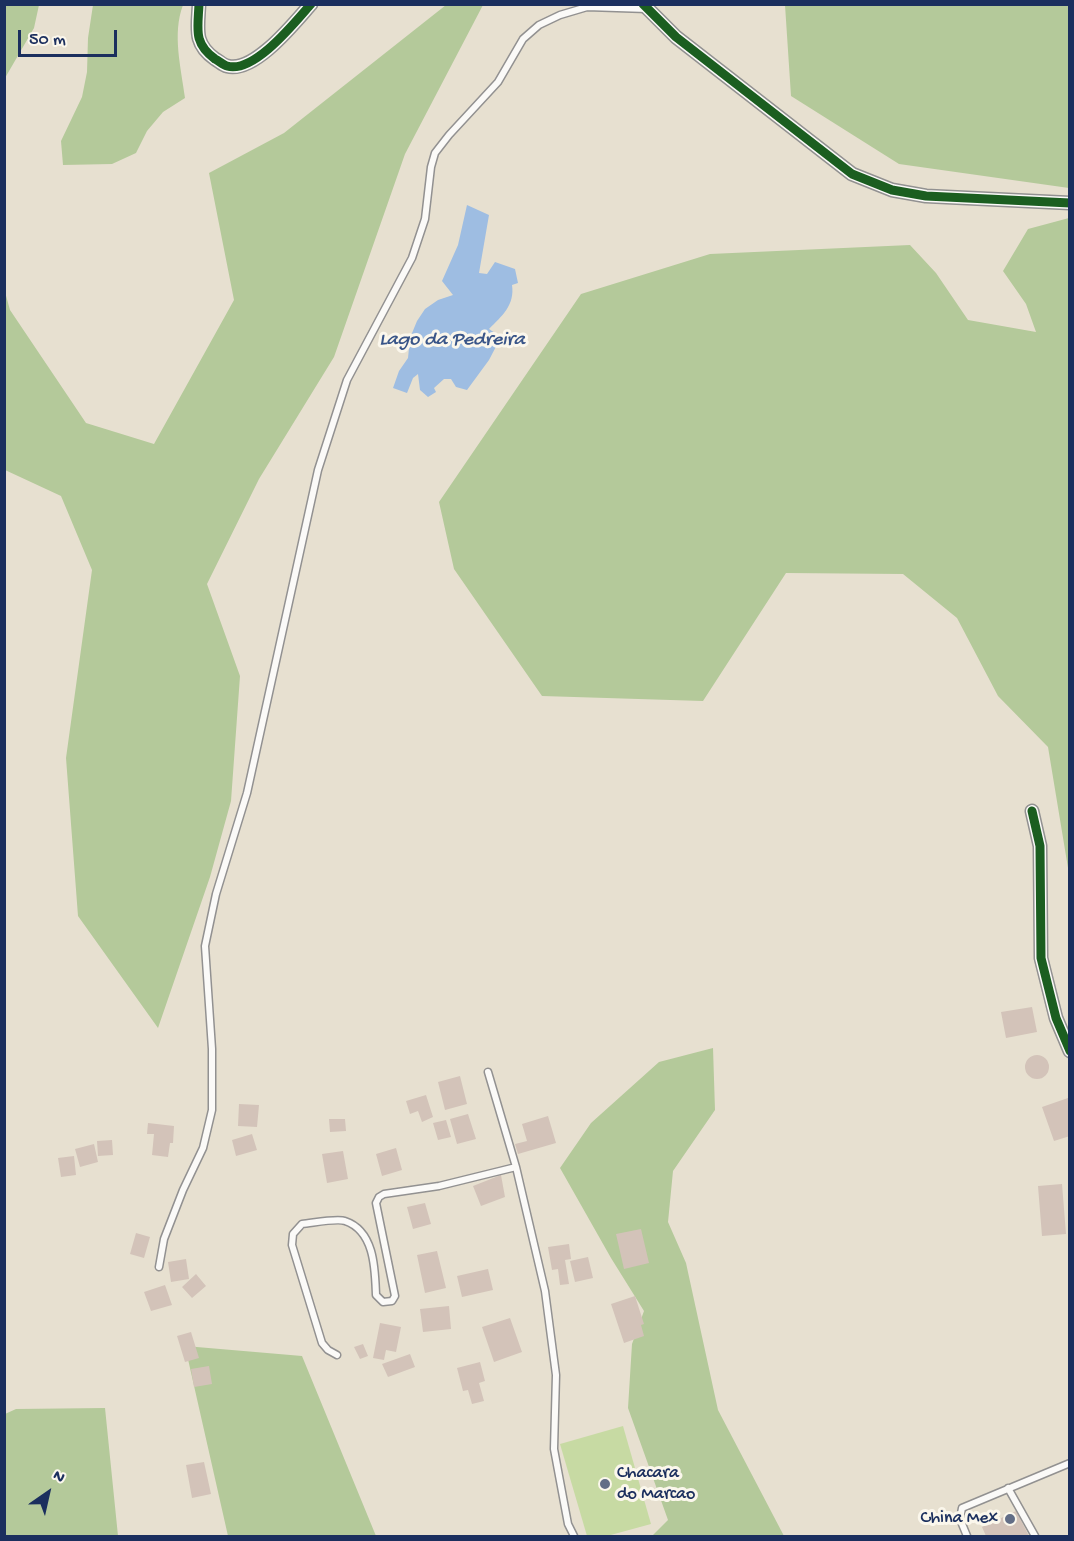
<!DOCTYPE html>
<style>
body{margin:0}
#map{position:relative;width:1074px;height:1541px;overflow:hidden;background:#e7e0d0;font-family:"Gochi Hand",sans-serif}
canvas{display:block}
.frame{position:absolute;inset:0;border:6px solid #1b2f5e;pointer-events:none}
.north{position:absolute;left:18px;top:1463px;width:60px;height:60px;-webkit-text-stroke:4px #fbf7ec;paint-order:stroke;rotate:34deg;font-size:16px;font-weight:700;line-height:24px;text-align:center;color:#1b2f5e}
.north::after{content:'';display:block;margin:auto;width:21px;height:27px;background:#1b2f5e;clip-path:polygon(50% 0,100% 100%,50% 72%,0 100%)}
.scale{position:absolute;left:18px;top:30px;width:99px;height:27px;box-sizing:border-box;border:3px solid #1b2f5e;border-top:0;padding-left:8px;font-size:18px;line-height:21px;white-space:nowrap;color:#1b2f5e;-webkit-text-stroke:4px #fbf7ec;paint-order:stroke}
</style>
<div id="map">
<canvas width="1074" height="1541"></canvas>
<div class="frame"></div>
<div class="north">N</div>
<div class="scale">50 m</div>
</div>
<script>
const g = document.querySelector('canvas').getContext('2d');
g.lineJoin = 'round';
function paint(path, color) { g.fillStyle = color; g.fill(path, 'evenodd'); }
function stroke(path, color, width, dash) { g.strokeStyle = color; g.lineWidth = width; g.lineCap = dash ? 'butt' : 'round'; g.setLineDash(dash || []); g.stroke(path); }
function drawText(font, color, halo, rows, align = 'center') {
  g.font = font + ' "Gochi Hand",sans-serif'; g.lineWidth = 6; g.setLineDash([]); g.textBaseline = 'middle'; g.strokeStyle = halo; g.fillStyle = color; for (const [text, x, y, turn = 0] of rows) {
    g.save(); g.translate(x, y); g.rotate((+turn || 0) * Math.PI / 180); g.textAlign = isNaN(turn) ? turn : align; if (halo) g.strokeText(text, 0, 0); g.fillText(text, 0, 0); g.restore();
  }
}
paint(new Path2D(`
 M 623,1426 L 651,1524 L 607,1536 L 587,1536 L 560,1444 Z`), '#c7daa3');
paint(new Path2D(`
 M 5,4 L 39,5 L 34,28 L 5,78 Z
 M 93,5 L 183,5 C 172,34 181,67 185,98 L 163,112 L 147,131 L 136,153 L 112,164 L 63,165 L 61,141 L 82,97 L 87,72 L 88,38 Z
 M 446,5 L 483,5 L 405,154 L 334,357 L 259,479 L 207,584 L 240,676 L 231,801 L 210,877 L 158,1028 L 78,916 L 66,758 L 92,570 L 61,496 L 5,470 L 5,292 L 10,310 L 86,423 L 154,444 L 234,300 L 209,173 L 284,133 Z
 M 785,5 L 1069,5 L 1069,188 L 899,164 L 791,96 Z
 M 1069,218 L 1069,874 L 1048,747 L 998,696 L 957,618 L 903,574 L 786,573 L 703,701 L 542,696 L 454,569 L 439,502 L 581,294 L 710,254 L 910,245 L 936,273 L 968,320 L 1036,332 L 1026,304 L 1003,271 L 1028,229 Z
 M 713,1048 L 715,1110 L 673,1171 L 668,1222 L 686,1263 L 718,1410 L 784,1536 L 652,1536 L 668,1520 L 628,1408 L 632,1344 L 644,1311 L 611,1258 L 560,1168 L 591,1123 L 659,1062 Z
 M 185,1346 L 302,1356 L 376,1536 L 228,1536 Z
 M 105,1408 L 118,1536 L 5,1536 L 5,1414 L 16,1409 Z`), '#b4c99a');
paint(new Path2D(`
 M 467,205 L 489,215 L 479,273 L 487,274 L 495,262 L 515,269 L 518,283 L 512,285 C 515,305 502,316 489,329 L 501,337 L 489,360 L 467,390 L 456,387 L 451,379 L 444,379 L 434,388 L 436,392 L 428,397 L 420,390 L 418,374 L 413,378 L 407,393 L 393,388 L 399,371 L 408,358 L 410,338 L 417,321 L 425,309 L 438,300 L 453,295 L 442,281 L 458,245 Z`), '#9ebde2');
paint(new Path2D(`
 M 1032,1007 L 1037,1032 L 1006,1038 L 1001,1012 Z
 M1025 1067a12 12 0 1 1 24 0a12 12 0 1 1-24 0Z
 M 460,1076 L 467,1104 L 445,1110 L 438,1082 Z
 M 426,1095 L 433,1117 L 422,1122 L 418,1111 L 410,1114 L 406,1101 Z
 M 1068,1098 L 1070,1136 L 1054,1141 L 1042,1107 Z
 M 239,1104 L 259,1105 L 257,1127 L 238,1126 Z
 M 468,1114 L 476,1139 L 457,1144 L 450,1119 Z
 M 548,1116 L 556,1143 L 518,1154 L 515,1144 L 527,1141 L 522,1124 Z
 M 329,1119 L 345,1119 L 346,1131 L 330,1132 Z
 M 446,1120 L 451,1137 L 438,1140 L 433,1123 Z
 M 148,1123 L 174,1126 L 173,1143 L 170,1143 L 168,1157 L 152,1155 L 154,1134 L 147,1134 Z
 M 252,1134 L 257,1150 L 236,1156 L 232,1140 Z
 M 112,1140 L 113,1155 L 98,1156 L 97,1141 Z
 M 94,1144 L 98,1162 L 80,1167 L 75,1149 Z
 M 396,1148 L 402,1170 L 382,1176 L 376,1154 Z
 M 343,1151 L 348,1179 L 327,1183 L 322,1154 Z
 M 74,1156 L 76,1175 L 61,1177 L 58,1158 Z
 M 501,1175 L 505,1197 L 481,1206 L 473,1186 Z
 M 1062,1184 L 1066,1234 L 1042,1236 L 1038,1186 Z
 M 425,1203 L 431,1224 L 413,1229 L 407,1207 Z
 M 641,1229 L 649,1263 L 624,1269 L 616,1234 Z
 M 136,1233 L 150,1237 L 144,1258 L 130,1254 Z
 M 569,1244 L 571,1259 L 565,1260 L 569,1284 L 560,1285 L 558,1269 L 552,1270 L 548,1247 Z
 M 437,1251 L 446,1288 L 425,1293 L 417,1255 Z
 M 588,1257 L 593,1278 L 575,1282 L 570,1261 Z
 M 186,1259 L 189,1279 L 171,1282 L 168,1262 Z
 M 488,1269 L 493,1290 L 462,1297 L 457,1276 Z
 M 196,1274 L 206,1286 L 192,1298 L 182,1287 Z
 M 165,1285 L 172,1305 L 151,1311 L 144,1292 Z
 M 635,1296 L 644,1324 L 641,1325 L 644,1336 L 624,1343 L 611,1304 Z
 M 449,1306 L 451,1329 L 423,1332 L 420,1309 Z
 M 510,1318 L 522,1352 L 494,1362 L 482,1327 Z
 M 380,1323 L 401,1327 L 396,1352 L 386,1350 L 384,1360 L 373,1358 Z
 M 191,1332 L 199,1358 L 185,1362 L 177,1336 Z
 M 363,1344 L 368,1356 L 360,1359 L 354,1347 Z
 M 410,1354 L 415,1367 L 388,1377 L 382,1364 Z
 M 480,1362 L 485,1381 L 479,1383 L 484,1401 L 472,1404 L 468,1390 L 463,1391 L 457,1368 Z
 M 209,1366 L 212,1384 L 194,1387 L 191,1369 Z
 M 204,1462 L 211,1494 L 192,1498 L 186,1465 Z
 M 1016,1511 L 1029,1536 L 986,1536 L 982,1527 Z`), '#d3c3b9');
const lane = new Path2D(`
 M 488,1072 L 516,1167 L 545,1291 L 556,1375 L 554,1449 L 568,1524 L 574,1536
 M 159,1267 L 164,1239 L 183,1190 L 203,1148 L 212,1110 L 212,1049 L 205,946 L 216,894 L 247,793 L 318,470 L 347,380 L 412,258 L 425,219 L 431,167 L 435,153 L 449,135 L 498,82 L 523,39 L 539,25 L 560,15 L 587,7 L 647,9
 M 337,1355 L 328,1350 L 322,1343 L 292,1245 L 293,1234 L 302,1224 C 313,1223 337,1218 345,1221 C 375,1231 375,1270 376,1295 L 383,1302 L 392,1301 L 395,1296 L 376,1203 L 379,1197 L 384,1194 L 439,1186 L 516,1167
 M 1008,1488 L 1035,1536
 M 967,1536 L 960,1519 L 962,1508 L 1070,1463`);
const street = new Path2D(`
 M 199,4 C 198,29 193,43 215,59 C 219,61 223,65 227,66 C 254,74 295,22 311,4
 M 643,4 L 676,37 L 852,174 L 892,190 L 926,196 L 1070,203
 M 1032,811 L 1040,846 L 1041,958 L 1056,1018 L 1070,1051`);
stroke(lane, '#929191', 9);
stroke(street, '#929191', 15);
stroke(lane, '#fbfaf8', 6);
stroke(street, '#fbfaf8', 12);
stroke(new Path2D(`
 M 199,4 C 198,29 193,43 215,59 C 219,61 223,65 227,66 C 254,74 295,22 311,4
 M 643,4 L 676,37 L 852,174 L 892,190 L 926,196 L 1070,203
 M 1032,811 L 1040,846 L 1041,958 L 1056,1018 L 1070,1051`), '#1b5e20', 9);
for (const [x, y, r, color] of [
 [605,1484,6,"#626d86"],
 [1010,1519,6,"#626d86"]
]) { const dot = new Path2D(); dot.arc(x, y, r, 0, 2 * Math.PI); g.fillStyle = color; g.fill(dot); stroke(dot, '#fbf7ec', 2); }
drawText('18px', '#1b2f5e', '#fbf7ec', [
 ["Chacara",617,1474],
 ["do Marcao",617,1495],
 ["China Mex",998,1519,"right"]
], 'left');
drawText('italic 20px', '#395588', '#fbf7ec', [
 ["Lago da Pedreira",452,341]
]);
</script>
